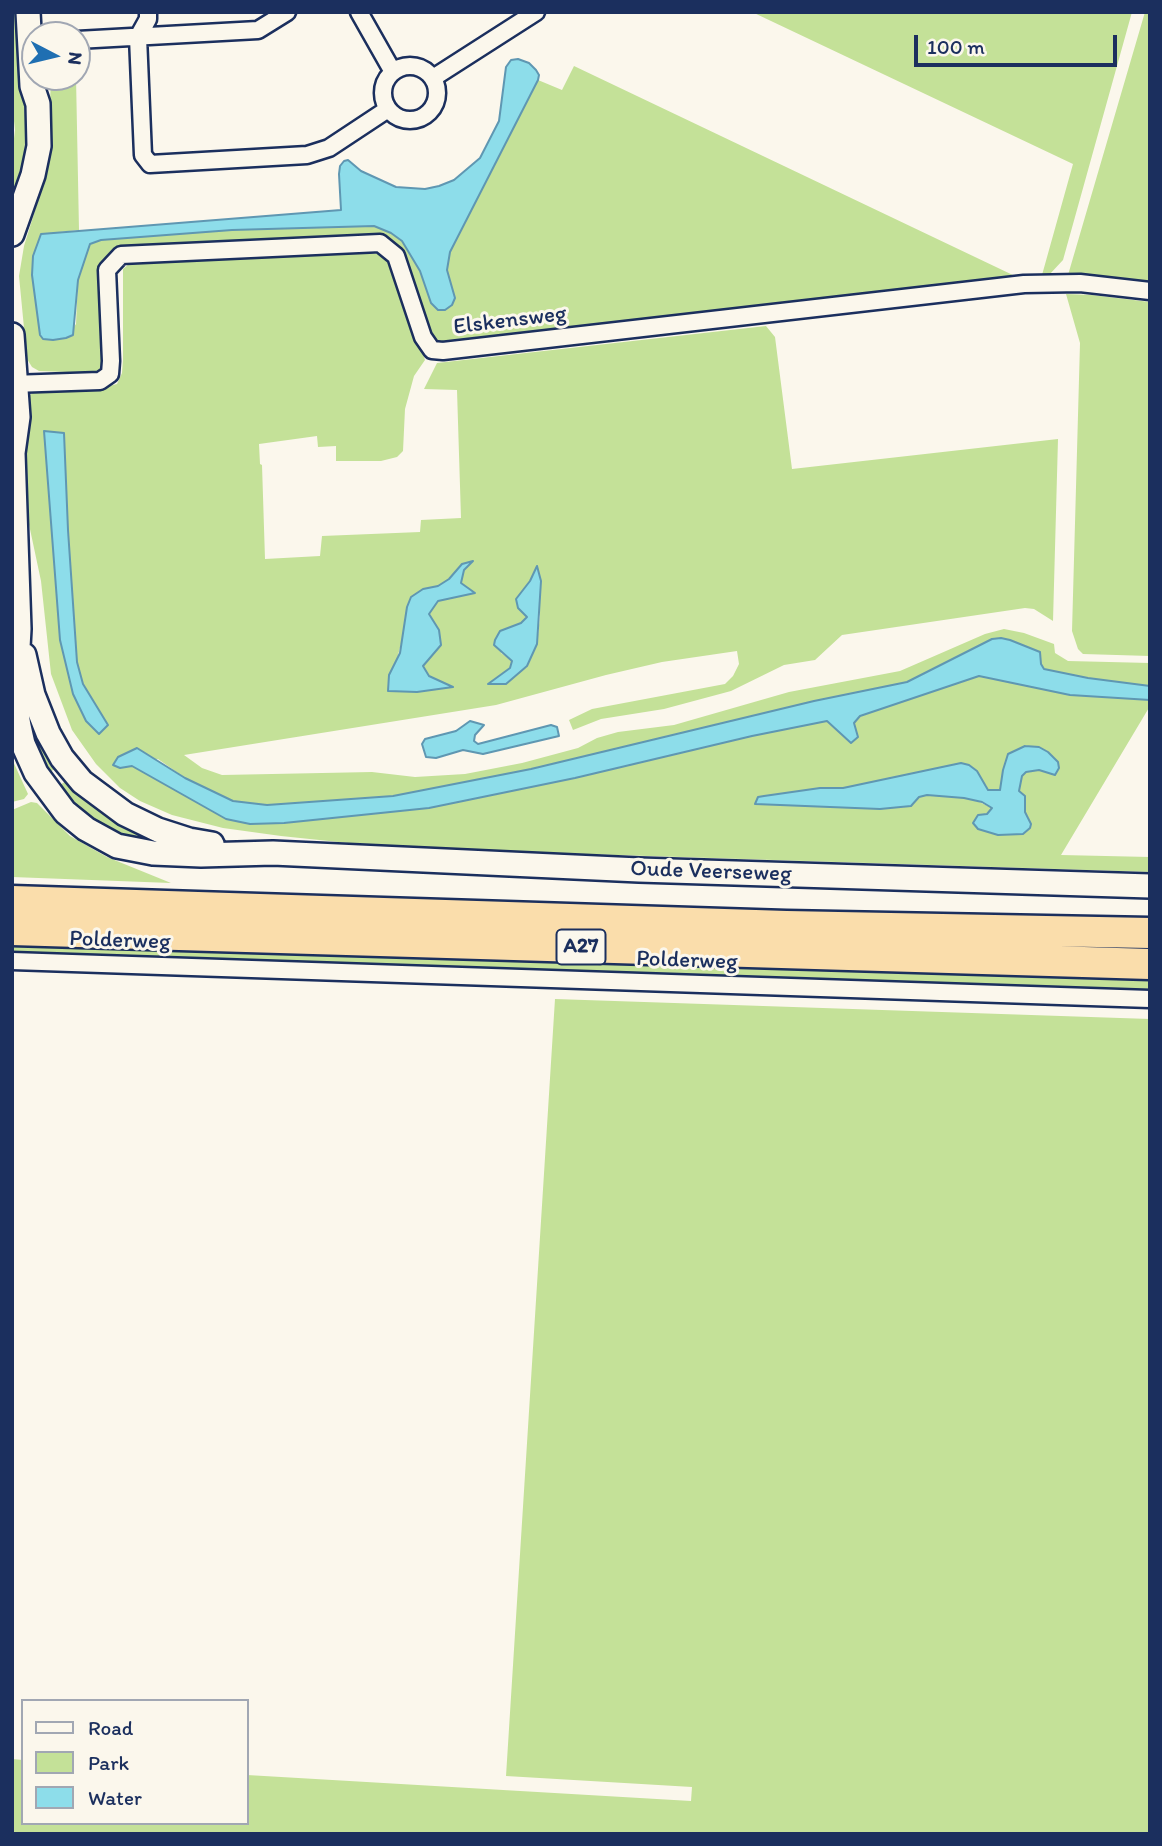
<!DOCTYPE html>
<style>
body{margin:0}
#map{position:relative;width:1162px;height:1846px;overflow:hidden;background:#fbf7ec;font-family:Itim,sans-serif}
canvas{display:block}
.frame{position:absolute;inset:0;border:14px solid #1b2f5e;pointer-events:none}
.legend{position:absolute;left:21px;top:1699px;width:228px;height:126px;box-sizing:border-box;background:#fbf7ec;border:2px solid #a1a7b3;margin:0;padding:9px 12px;list-style:none;font-size:21px;color:#1b2f5e}
.legend li{display:flex;align-items:center;gap:14px;height:35px}
.legend b{width:35px;border:2px solid #a1a7b3}
.north{position:absolute;left:21px;top:21px;width:70px;height:70px;box-sizing:border-box;background:#fbf7ec;border:2px solid #a1a7b3;border-radius:50%;rotate:97deg;font-size:19px;font-weight:700;line-height:28px;text-align:center;color:#1b2f5e}
.north::after{content:'';display:block;margin:auto;width:24px;height:32px;background:#1f6fb2;clip-path:polygon(50% 0,100% 100%,50% 72%,0 100%)}
.scale{position:absolute;left:914px;top:35px;width:203px;height:32px;box-sizing:border-box;border:4px solid #1b2f5e;border-top:0;padding-left:9px;font-size:21px;line-height:24px;white-space:nowrap;color:#1b2f5e;-webkit-text-stroke:5px #fbf7ec;paint-order:stroke}
</style>
<div id="map">
<canvas width="1162" height="1846"></canvas>
<div class="frame"></div>
<ul class="legend">
<li><b style="height:9px;background:#fbf7ec"></b>Road</li>
<li><b style="height:19px;background:#c4e198"></b>Park</li>
<li><b style="height:19px;background:#8dddea"></b>Water</li>
</ul>
<div class="north">N</div>
<div class="scale">100 m</div>
</div>
<script>
const context = document.querySelector('canvas').getContext('2d');
context.lineJoin = 'round';
function fillPath(path, color) {
  context.fillStyle = color;
  context.fill(path, 'evenodd');
}
function shape(rows) {
  const path = new Path2D();
  for (const r of rows) {
    if (r.length === 3) {
      path.moveTo(r[0] + r[2], r[1]);
      path.arc(r[0], r[1], r[2], 0, 2 * Math.PI);
      continue;
    }
    path.moveTo(r[0], r[1]);
    for (let i = 2; i < r.length; i += 2) path.lineTo(r[i], r[i + 1]);
  }
  return path;
}
function trace(path, color, width, dash) {
  context.strokeStyle = color;
  context.lineWidth = width;
  context.lineCap = dash ? 'butt' : 'round';
  context.setLineDash(dash || []);
  context.stroke(path);
}
function write(font, color, halo, rows, align = 'center') {
  context.font = font + ' Itim,sans-serif';
  context.lineWidth = 6;
  context.setLineDash([]);
  context.textBaseline = 'middle';
  context.strokeStyle = halo;
  context.fillStyle = color;
  for (const [text, x, y, turn = 0] of rows) {
    context.save();
    context.translate(x, y);
    context.rotate((+turn || 0) * Math.PI / 180);
    context.textAlign = isNaN(turn) ? turn : align;
    if (halo) context.strokeText(text, 0, 0);
    context.fillText(text, 0, 0);
    context.restore();
  }
}
const green = shape([
 [12,12,18,12,19,49,26,127,24,158,12,196,12,155,15,130,12,103],
 [752,12,1132,12,1063,260,1049,275,1042,275,1073,164],
 [1145,12,1150,12,1150,284,1068,275],
 [574,66,1017,277,515,334,439,349,388,241,114,253,106,364,101,370,95,373,39,371,32,367,27,359,19,276,24,246,43,185,48,156,51,77,76,77,79,230,41,234,53,340,66,338,76,324,78,280,89,244,101,240,144,236,232,230,374,226,391,233,402,241,420,271,431,303,438,310,455,298,447,270,450,252,538,80,562,90],
 [364,253,380,254,389,261,394,269,425,360,414,376,405,409,403,451,397,457,381,461,336,461,336,446,318,447,317,436,259,444,260,464,262,465,265,559,320,556,322,536,420,532,421,520,461,518,457,390,424,389,437,363,766,326,775,337,792,469,1058,439,1053,621,1034,609,1025,608,842,635,815,660,784,665,731,691,664,709,601,719,573,730,569,720,592,709,725,684,733,676,739,664,737,651,662,662,606,675,496,705,184,755,202,768,222,775,372,772,415,777,465,774,522,763,578,748,597,738,618,732,674,725,789,692,900,671,985,634,1004,629,1024,633,1054,644,1055,653,1068,661,1150,663,1150,686,1088,678,1044,669,1041,664,992,639,907,682,814,701,531,769,393,796,267,805,233,801,185,778,158,759,115,768,132,766,226,819,504,793,752,736,827,721,843,736,858,737,854,723,860,716,979,676,1070,695,1150,700,1150,706,1061,855,1150,857,1150,872,396,848,281,836,223,828,172,815,140,801,120,788,96,764,72,730,51,674,41,581,27,515,24,461,26,401,30,395,37,390,105,387,117,384,122,373,123,360,123,269,129,264],
 [44,431,64,433,68,530,77,662,83,684,107,725,99,734,86,721,73,694,60,640],
 [471,562,464,570,461,583,474,593,438,601,429,614,439,630,441,645,423,666,429,676,451,686,417,692,388,691,389,675,396,663,403,636,423,589,438,586,449,579,462,564],
 [537,567,540,616,537,644,527,667,489,683,510,668,512,661,501,653,500,631,521,623,527,617,518,608,516,599,530,581],
 [1025,746,1039,747,1049,752,1055,775,1039,770,1026,772,1022,776,1019,791,1026,803,1025,812,1029,818,981,814,987,814,992,808,973,799,927,795,919,797,905,807,880,809,755,804,764,796,820,788,843,788,961,763,986,785,988,791,1000,790,1003,770],
 [1066,294,1092,295,1150,302,1150,656,1083,654,1078,649,1072,631,1080,343],
 [24,673,62,764,44,776,33,756],
 [12,759,28,794,24,799,12,802],
 [72,777,201,850,107,834,54,789],
 [31,802,37,803,70,836,107,857,171,883,12,877,12,810],
 [12,941,1150,975,1150,1000,12,963],
 [555,999,1150,1019,1150,1834,12,1834,12,1759,23,1760,23,1823,247,1823,247,1775,691,1801,692,1787,506,1776]
]);
const water = shape([
 [518,59,529,63,536,70,539,75,538,80,450,252,447,270,455,298,452,305,445,310,438,310,431,303,420,271,402,241,391,233,374,226,232,230,101,240,90,244,78,280,73,335,66,338,53,340,43,339,40,335,32,275,33,256,41,234,341,210,339,174,340,166,344,161,348,160,361,171,396,187,425,189,439,186,454,180,480,158,499,121,506,67,511,60,518,59],
 [44,431,64,433,68,530,77,662,83,684,108,725,99,734,86,721,73,694,60,640,44,431],
 [473,561,464,570,461,583,475,593,438,601,429,614,439,630,441,645,423,666,429,676,453,687,417,692,388,691,389,675,400,653,407,607,411,597,423,589,438,586,449,579,462,564,473,561],
 [537,566,541,581,537,644,527,666,506,684,488,684,510,668,512,661,494,645,495,640,500,631,521,623,527,617,518,608,516,599,530,581,537,566],
 [1001,638,1010,640,1040,652,1041,664,1044,669,1088,678,1150,686,1150,700,1070,695,979,676,860,716,854,723,858,737,851,743,827,721,752,736,575,778,429,808,284,823,250,824,226,819,132,766,120,768,113,765,118,757,137,748,185,778,233,801,267,805,393,796,531,769,814,701,907,682,992,639,1001,638],
 [470,721,484,725,475,735,474,741,478,744,551,725,557,727,559,736,483,754,463,750,436,758,426,757,422,744,425,739,456,731,470,721],
 [1025,746,1039,747,1048,752,1058,762,1059,768,1055,775,1039,770,1026,772,1022,776,1019,791,1025,796,1025,812,1031,824,1030,828,1023,834,998,835,978,829,973,823,978,815,987,814,992,808,982,802,964,798,927,795,919,797,911,806,880,809,755,804,758,797,764,796,820,788,843,788,961,763,969,765,977,771,988,790,1000,790,1003,770,1008,754,1025,746]
]);
const street = shape([
 [148,12,148,19,138,37,143,155,150,164,307,155,329,148,388,109],
 [359,12,393,72],
 [77,40,258,30,287,12],
 [410,93,27],
 [433,78,536,12],
 [12,384,100,381,110,374,111,361,107,270,121,255,380,243,396,256,423,337,432,350,443,351,1024,284,1080,283,1150,291],
 [12,961,1150,999]
]);
const secondary = shape([
 [12,234,33,175,39,146,38,104,32,86,28,12],
 [12,335,18,417,13,453,19,629,15,703,19,726,23,744,36,773,65,812,86,829,117,846,153,853,201,855,273,853,639,870,1150,886],
 [24,655,33,695,48,733,62,758,82,782,125,814,158,830,189,840,212,844]
]);
const highway = shape([
 [12,901,786,926,1150,933],
 [12,930,1150,964]
]);
const shields = [
 [581,947,49]
];
const shieldNames = [
 ["A27",581,947]
];
const streetNames = [
 ["Elskensweg",510,321,-7],
 ["Oude Veerseweg",711,872,2],
 ["Polderweg",120,941,2],
 ["Polderweg",687,961,2]
];
fillPath(green, '#c4e198');
fillPath(water, '#8dddea');
trace(water, '#5f97b2', 2);
trace(street, '#1b2f5e', 21);
trace(secondary, '#1b2f5e', 28);
trace(highway, '#1b2f5e', 35);
trace(street, '#fbf7ec', 16);
trace(secondary, '#fbf7ec', 23);
trace(highway, '#faddab', 30);
for (const [x, y, w] of shields) {
  const box = new Path2D();
  box.roundRect(x - w / 2, y - 17.5, w, 35, 5);
  context.fillStyle = '#fbf7ec';
  context.fill(box);
  trace(box, '#1b2f5e', 2);
}
write('bold 21px', '#1b2f5e', null, shieldNames);
write('23px', '#1b2f5e', '#fbf7ec', streetNames);
</script>
